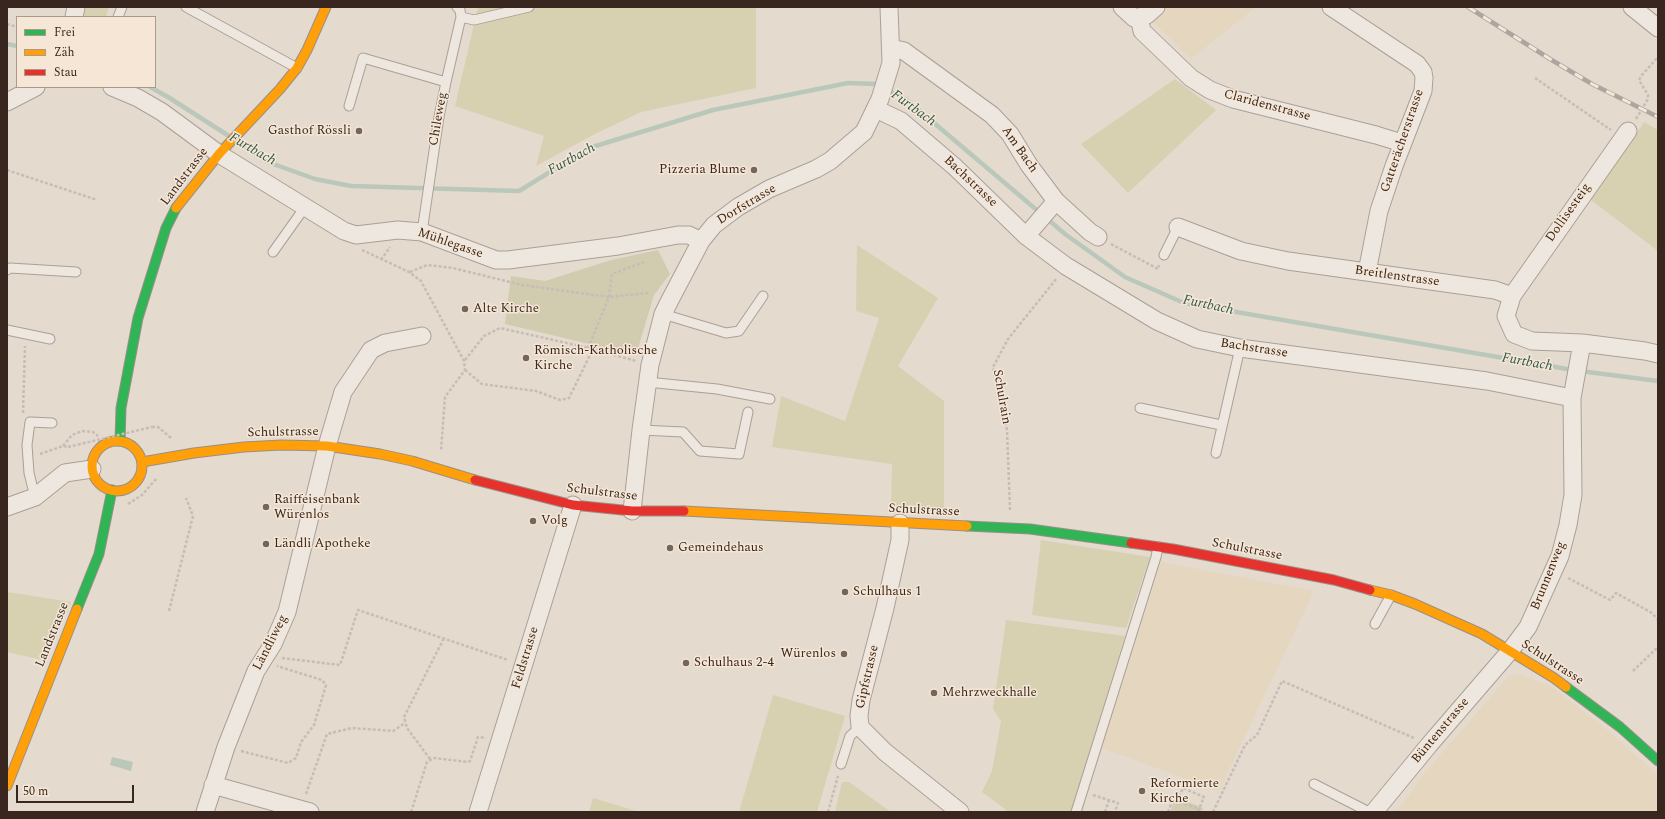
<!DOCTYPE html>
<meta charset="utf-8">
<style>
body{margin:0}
#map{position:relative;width:1665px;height:819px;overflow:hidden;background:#e5dace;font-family:Spectral,serif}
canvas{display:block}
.frame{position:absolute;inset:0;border:8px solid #39271f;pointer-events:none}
.legend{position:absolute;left:16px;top:16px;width:140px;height:72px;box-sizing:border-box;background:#f5e6d5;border:1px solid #aa9a8c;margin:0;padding:5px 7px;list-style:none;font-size:12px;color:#39271f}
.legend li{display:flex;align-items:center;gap:8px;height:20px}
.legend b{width:20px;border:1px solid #aa9a8c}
.scale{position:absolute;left:16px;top:785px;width:118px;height:18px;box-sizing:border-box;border:2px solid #39271f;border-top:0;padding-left:5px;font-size:12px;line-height:14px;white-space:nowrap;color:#39271f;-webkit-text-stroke:3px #f5e6d5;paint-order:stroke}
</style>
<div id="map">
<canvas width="1665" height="819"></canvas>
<div class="frame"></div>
<ul class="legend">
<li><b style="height:5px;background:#30b455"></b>Frei</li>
<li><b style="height:5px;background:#ff9f0a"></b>Zäh</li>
<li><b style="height:5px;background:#e5322d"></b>Stau</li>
</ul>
<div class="scale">50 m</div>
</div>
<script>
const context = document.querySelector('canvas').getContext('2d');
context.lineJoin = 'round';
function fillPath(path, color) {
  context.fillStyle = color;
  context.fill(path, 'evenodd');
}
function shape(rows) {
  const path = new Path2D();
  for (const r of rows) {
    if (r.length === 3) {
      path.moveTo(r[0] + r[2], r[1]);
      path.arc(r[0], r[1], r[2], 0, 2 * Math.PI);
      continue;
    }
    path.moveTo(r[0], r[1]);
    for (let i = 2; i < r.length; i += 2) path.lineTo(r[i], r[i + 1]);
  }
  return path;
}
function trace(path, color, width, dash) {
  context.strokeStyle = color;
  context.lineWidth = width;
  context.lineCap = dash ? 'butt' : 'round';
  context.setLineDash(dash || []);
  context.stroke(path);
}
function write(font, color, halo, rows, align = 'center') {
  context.font = font + ' Spectral,serif';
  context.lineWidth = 3;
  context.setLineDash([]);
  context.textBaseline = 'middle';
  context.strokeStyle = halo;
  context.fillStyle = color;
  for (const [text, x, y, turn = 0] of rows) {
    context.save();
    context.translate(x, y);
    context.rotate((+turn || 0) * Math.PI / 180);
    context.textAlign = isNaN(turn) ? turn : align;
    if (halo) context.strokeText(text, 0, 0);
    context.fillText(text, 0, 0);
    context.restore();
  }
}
const farmland = shape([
 [1166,7,1256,7,1191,59,1151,20],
 [1161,562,1314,591,1219,791,1102,748],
 [1520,674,1552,687,1610,732,1658,775,1658,812,1397,812,1423,775,1509,676]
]);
const green = shape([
 [81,7,109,7,106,17,78,17],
 [478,7,756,7,756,88,641,112,593,135,536,166,544,136,455,106],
 [1175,79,1216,110,1128,193,1081,144],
 [1644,122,1658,130,1658,251,1591,200],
 [857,245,938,298,898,366,944,401,944,511,891,511,892,464,772,447,781,396,845,421,879,318,856,311],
 [1041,540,1150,557,1126,628,1032,615],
 [7,592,71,602,46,661,7,652],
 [1006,620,1125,636,1071,812,1009,812,982,792,992,771,1001,721,993,709],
 [773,695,845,716,817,812,739,812],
 [842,782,849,782,891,812,835,812],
 [593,798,639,812,589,812]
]);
const cemetery = shape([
 [658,250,670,274,654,295,636,355,505,324,511,276,545,281,611,260],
 [1176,797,1203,808,1201,812,1170,812]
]);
const water = shape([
 [112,757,133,762,131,771,110,765]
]);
const stream = shape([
 [7,44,17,46],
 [150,87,168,97,229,136],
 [887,90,907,100,1065,234,1125,277,1184,303,1573,370],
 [238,142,268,162,315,179,351,186,519,191,589,148,713,110,848,83,876,84,880,86],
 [1580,371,1658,381]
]);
const path = shape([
 [7,24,17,27],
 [1535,78,1611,130],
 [1636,119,1648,99,1648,95,1639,80,1642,75,1658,57],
 [7,170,97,200],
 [1111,244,1158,269,1159,265],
 [362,250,409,272,421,281,464,361,465,370,445,397,441,451],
 [381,260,390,247],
 [410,272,427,265,453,268,522,285,609,297,648,293],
 [588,348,609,297,612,274,644,262],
 [465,360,484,336,500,328,593,349,636,361],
 [465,370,482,384,536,391,560,400,569,398,593,349],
 [23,413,25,346],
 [152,427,158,427,171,438],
 [63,446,72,435,82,431,93,432,98,436],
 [40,454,63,446,68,447],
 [128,504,142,495,157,478],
 [1010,510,1007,430,993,367,1008,339,1057,278],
 [1568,578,1610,600,1616,593,1652,613,1658,620],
 [169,611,193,516,186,498],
 [282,658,340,665,358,610,508,660],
 [1633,671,1658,647],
 [241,751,288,763,296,758,301,742,314,725,326,685,322,680,277,666],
 [430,759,407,728,404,717,444,638],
 [306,794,327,734,352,728,393,731,405,723],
 [1093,795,1118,803,1115,812],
 [1177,801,1183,788,1204,797,1199,809],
 [411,812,427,762,434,758,468,762,470,761,478,737,486,738],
 [828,812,838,776],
 [1105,812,1109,800],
 [1161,812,1163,812],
 [1168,812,1172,802,1176,803,1177,801,1199,809,1198,812],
 [1213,812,1245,745,1257,735,1282,681,1414,738]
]);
const lane = shape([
 [186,7,297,68],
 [118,17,122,7],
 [461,17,474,20,529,7],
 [349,106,363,58,446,82],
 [422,232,439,117,446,82,461,17,460,10,457,7],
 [273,252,305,207],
 [1164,255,1178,227],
 [7,270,10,268,76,272],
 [663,314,726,333,739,331,763,296],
 [7,330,50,339],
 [647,382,717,389,770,399],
 [1140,408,1221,425],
 [641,430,683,432,700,451,739,454,748,412],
 [1216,453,1240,348],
 [35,497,29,473,27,445,30,422,52,423],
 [1375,624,1391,595],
 [841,764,850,736,860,727],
 [1314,784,1369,812],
 [1076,812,1156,557,1158,547]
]);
const street = shape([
 [1122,7,1134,18,1147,15,1156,7],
 [1331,7,1417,64,1423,72,1424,78,1423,91,1394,166,1379,211,1367,272],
 [1632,7,1658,28],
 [74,17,76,7],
 [1139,17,1142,31,1191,78,1210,90,1233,99,1376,135,1402,143],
 [891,48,904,51,992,115,1010,134,1029,165,1056,201,1090,232,1098,237],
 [112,87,138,98,162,112,219,154,344,231,356,235,398,230,422,232,496,260,508,260,618,246,678,235,689,235,701,241],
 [7,102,36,87],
 [876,109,901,121,955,167,1026,236,1066,266,1157,321,1197,339,1240,348,1487,381,1572,398],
 [1178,227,1241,251,1288,261,1495,290,1512,296,1506,316,1514,334,1532,341,1582,343,1645,351,1658,354],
 [1026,236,1056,201],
 [1512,296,1628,131],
 [7,507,35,497,65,473,92,469],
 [632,511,641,430,650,365,663,314,670,300,701,241,714,225,738,207,769,189,816,169,830,161,864,132,880,99,891,63,889,7],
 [900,523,900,540,885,608,861,700,859,716,860,727,885,752,960,812],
 [213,785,310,812],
 [205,812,226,747,256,671,273,644,287,612,327,446,343,392,371,350,385,343,422,336],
 [478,812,573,505],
 [1374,812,1429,745,1510,651,1528,627,1560,556,1568,525,1573,495,1572,398,1582,343]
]);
const fast = shape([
 [120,441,121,408,138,318,166,228,176,208],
 [967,526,1030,529,1131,543],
 [77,609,99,554,112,490],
 [1566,687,1620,727,1658,761]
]);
const slow = shape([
 [176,208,219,154,280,89,297,68,307,50,326,7],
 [117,466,25],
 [142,462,194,453,244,447,281,445,327,446,380,454,412,461,475,480],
 [684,511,967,526],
 [1370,590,1391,595,1415,604,1482,634,1554,678,1566,687],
 [7,786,77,609]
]);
const jam = shape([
 [475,480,573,505,632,511,684,511],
 [1131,543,1173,549,1334,580,1370,590]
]);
const rail = shape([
 [1468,7,1550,59,1592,84,1658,117]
]);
const pathBridge = shape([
 [68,447,152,427]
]);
const markers = [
 [359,131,4,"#75665c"],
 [754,170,4,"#75665c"],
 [465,309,4,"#75665c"],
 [526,358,4,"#75665c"],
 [266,507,4,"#75665c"],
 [533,521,4,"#75665c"],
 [266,544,4,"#75665c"],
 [670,548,4,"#75665c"],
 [845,592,4,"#75665c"],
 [844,654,4,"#75665c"],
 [686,663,4,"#75665c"],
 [934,693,4,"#75665c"],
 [1142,791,4,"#75665c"]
];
const streetNames = [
 ["Claridenstrasse",1267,106,15],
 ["Chileweg",439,119,-80],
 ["Gatterächerstrasse",1403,141,-71],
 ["Am Bach",1019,150,55],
 ["Landstrasse",185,177,-53],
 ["Bachstrasse",970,182,43],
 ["Dorfstrasse",747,205,-31],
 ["Dollisesteig",1569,213,-55],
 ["Mühlegasse",450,244,19],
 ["Breitlenstrasse",1397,277,8],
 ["Bachstrasse",1254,349,9],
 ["Schulrain",1001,397,80],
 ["Schulstrasse",283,433,-1],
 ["Schulstrasse",602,493,7],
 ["Schulstrasse",924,511,3],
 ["Schulstrasse",1247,550,11],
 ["Brunnenweg",1549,576,-68],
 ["Landstrasse",53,635,-68],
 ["Ländliweg",271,643,-63],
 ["Feldstrasse",526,658,-73],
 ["Schulstrasse",1552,663,33],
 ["Gipfstrasse",868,677,-77],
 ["Büntenstrasse",1441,731,-50]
];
const poiNames = [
 ["Gasthof Rössli",351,131,"right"],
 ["Pizzeria Blume",746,170,"right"],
 ["Alte Kirche",473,309],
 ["Römisch-Katholische",534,351],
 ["Kirche",534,366],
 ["Raiffeisenbank",274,500],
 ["Würenlos",274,515],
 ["Volg",541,521],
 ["Ländli Apotheke",274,544],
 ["Gemeindehaus",678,548],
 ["Schulhaus 1",853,592],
 ["Würenlos",836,654,"right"],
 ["Schulhaus 2-4",694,663],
 ["Mehrzweckhalle",942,693],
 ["Reformierte",1150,784],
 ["Kirche",1150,799]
];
const waterNames = [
 ["Furtbach",913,109,36],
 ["Furtbach",252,150,30],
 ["Furtbach",572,160,-29],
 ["Furtbach",1208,306,12],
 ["Furtbach",1527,363,10]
];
fillPath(farmland, '#e4d6bf');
fillPath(green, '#d7d1b1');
fillPath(cemetery, '#d1cbb0');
fillPath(water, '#bac8bc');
trace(stream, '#bac8bc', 4.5);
trace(lane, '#aaa097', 11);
trace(street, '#aaa097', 19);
trace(fast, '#9a8f87', 11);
trace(slow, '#9a8f87', 11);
trace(jam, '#9a8f87', 11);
trace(path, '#c6bdb6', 2.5, [3, 2]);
trace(lane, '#ede7e0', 9);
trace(street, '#ede7e0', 17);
trace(fast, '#30b455', 9);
trace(slow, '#ff9f0a', 9);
trace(jam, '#e5322d', 9);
trace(rail, '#aca5a0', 4.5);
trace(rail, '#f5e6d5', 3, [9]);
trace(pathBridge, '#c6bdb6', 2.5, [3, 2]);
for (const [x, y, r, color] of markers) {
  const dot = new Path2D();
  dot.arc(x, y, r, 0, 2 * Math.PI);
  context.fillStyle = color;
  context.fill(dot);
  trace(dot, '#f5e6d5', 1.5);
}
write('13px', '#39271f', '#f5e6d5', streetNames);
write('13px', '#39271f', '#f5e6d5', poiNames, 'left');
write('italic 14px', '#2e594e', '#f5e6d5', waterNames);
</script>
